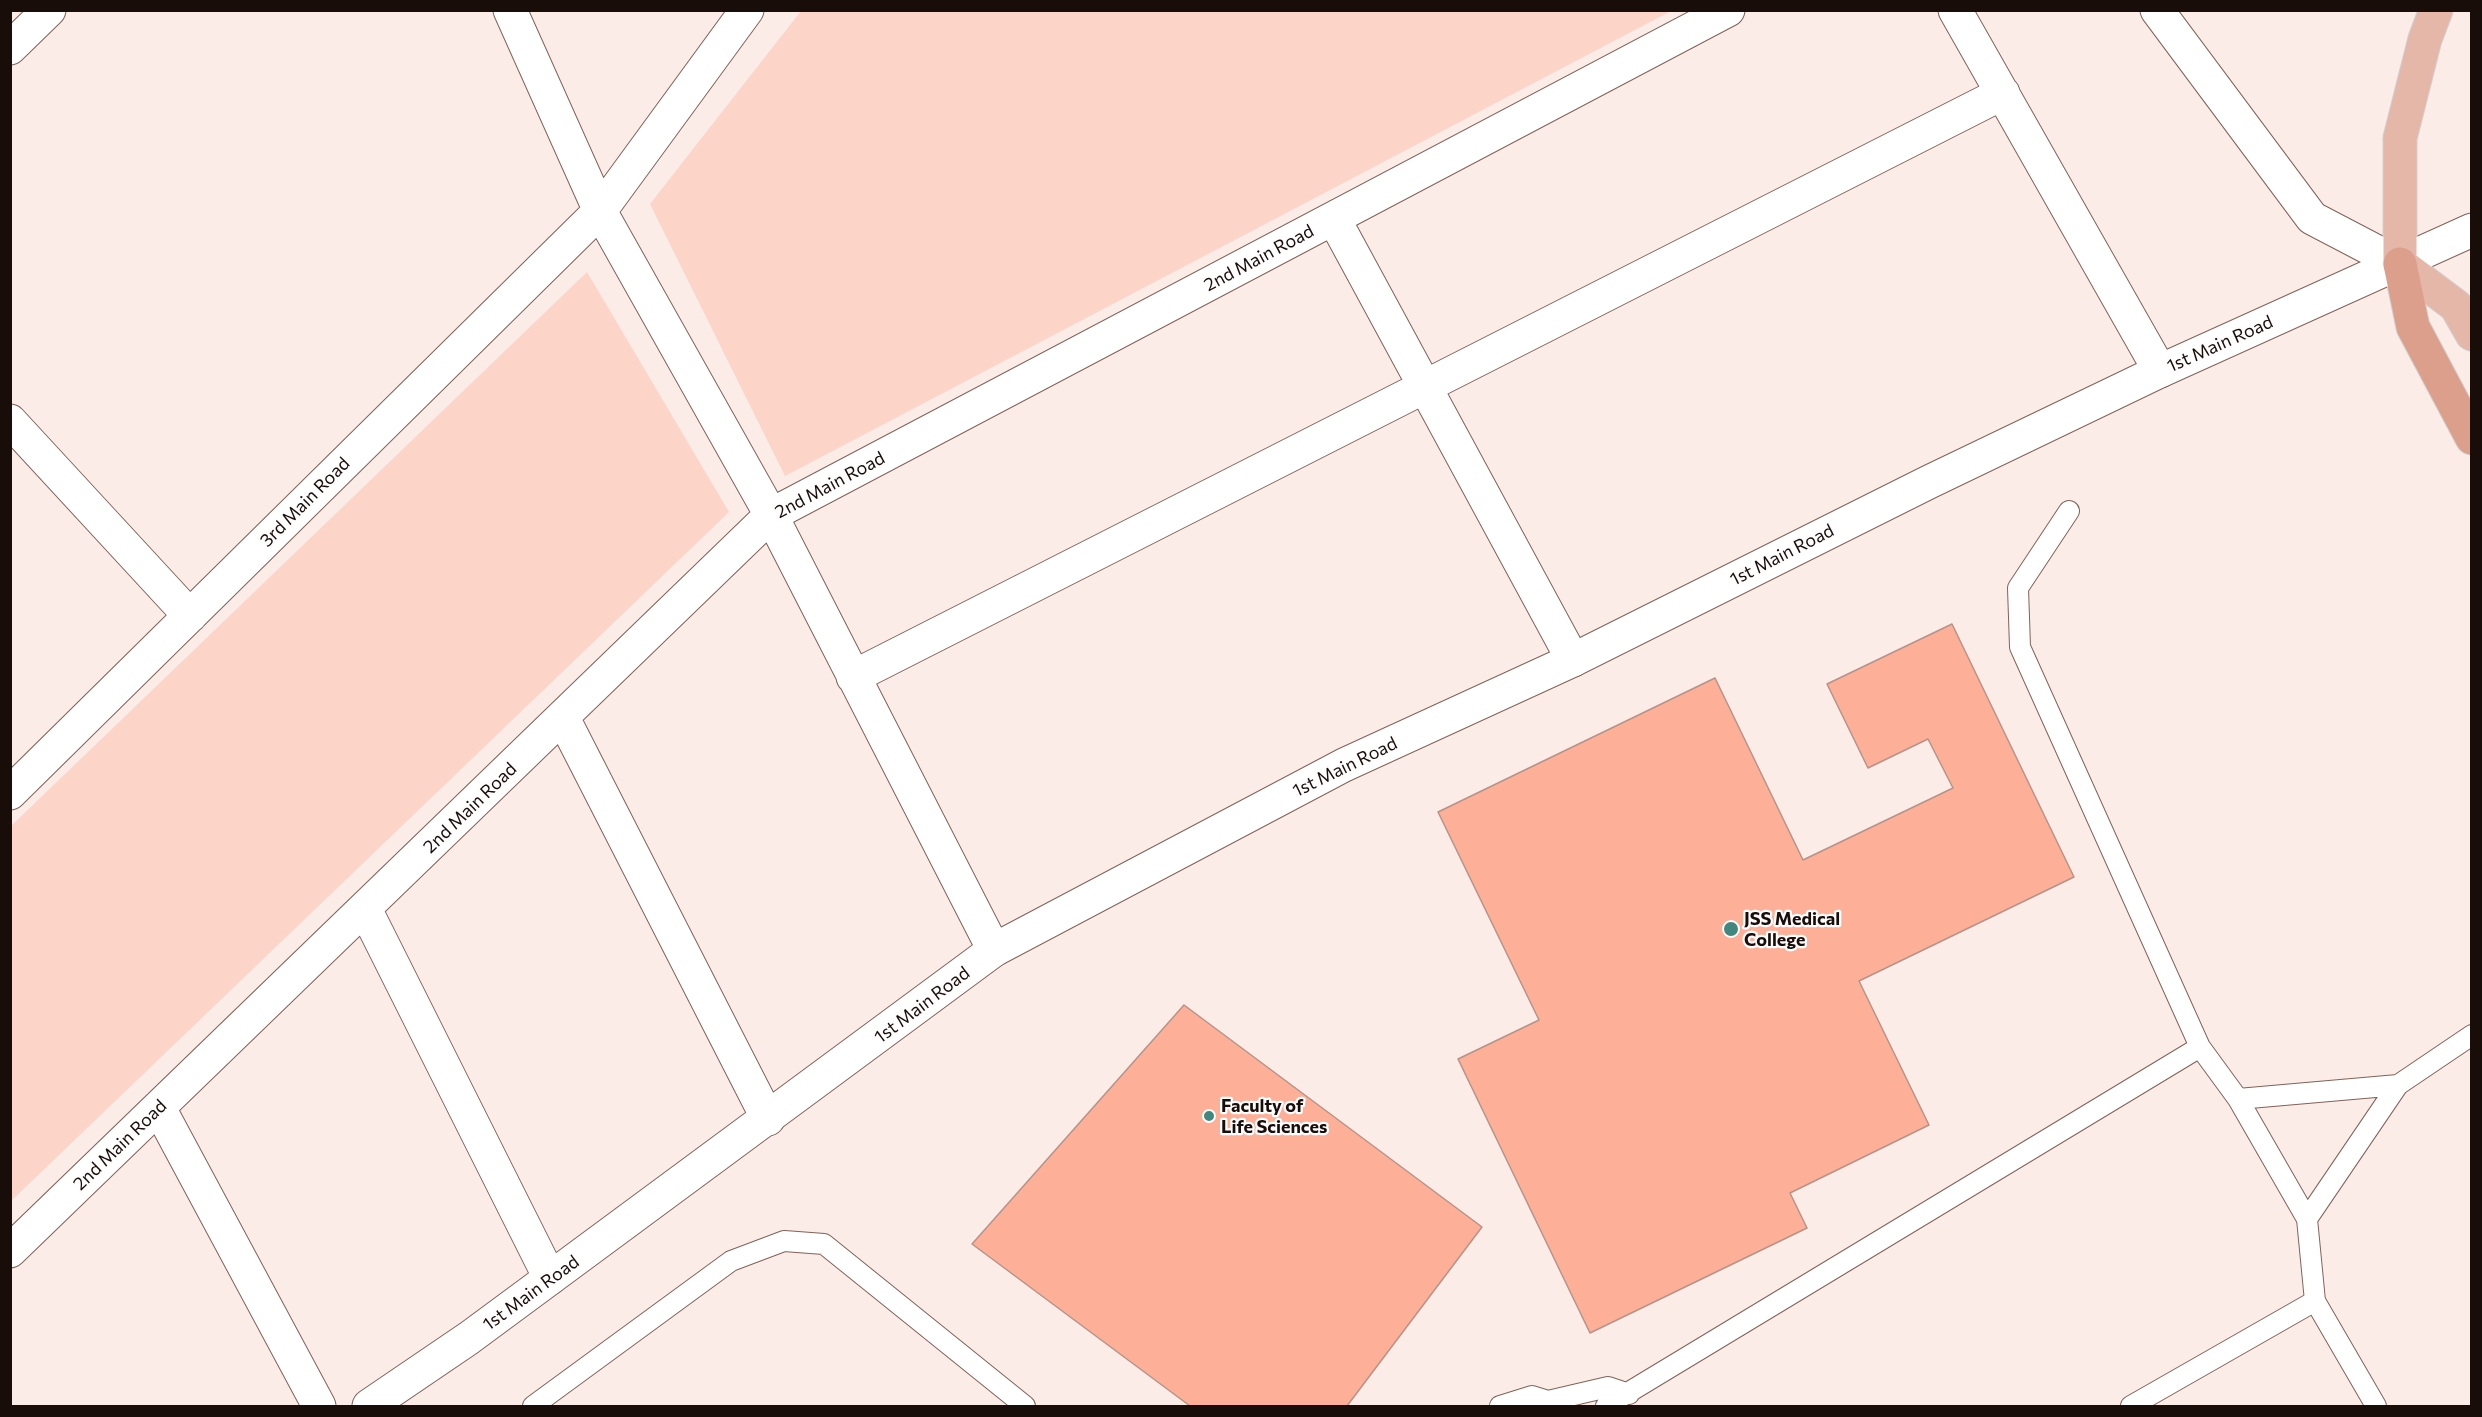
<!DOCTYPE html>
<style>
body{margin:0}
#map{position:relative;width:2482px;height:1417px;overflow:hidden;background:#fbece8;font-family:Commissioner,sans-serif}
canvas{display:block}
.frame{position:absolute;inset:0;border:12px solid #190d0a;pointer-events:none}
</style>
<div id="map">
<canvas width="2482" height="1417"></canvas>
<div class="frame"></div>
</div>
<script>
const context = document.querySelector('canvas').getContext('2d');
context.lineJoin = 'round';
function fillPath(path, color) {
  context.fillStyle = color;
  context.fill(path, 'evenodd');
}
function shape(rows) {
  const path = new Path2D();
  for (const r of rows) {
    path.moveTo(r[0], r[1]);
    for (let i = 2; i < r.length; i += 2) path.lineTo(r[i], r[i + 1]);
  }
  return path;
}
function trace(path, color, width, dash) {
  context.strokeStyle = color;
  context.lineWidth = width;
  context.lineCap = dash ? 'butt' : 'round';
  context.setLineDash(dash || []);
  context.stroke(path);
}
function write(font, color, halo, rows, align = 'center') {
  context.font = font + ' Commissioner,sans-serif';
  context.lineWidth = 4.5;
  context.setLineDash([]);
  context.textBaseline = 'middle';
  context.strokeStyle = halo;
  context.fillStyle = color;
  for (const [text, x, y, turn = 0] of rows) {
    context.save();
    context.translate(x, y);
    context.rotate((+turn || 0) * Math.PI / 180);
    context.textAlign = isNaN(turn) ? turn : align;
    if (halo) context.strokeText(text, 0, 0);
    context.fillText(text, 0, 0);
    context.restore();
  }
}
const green = shape([
 [801,11,801,10,1671,11,785,476,650,204],
 [587,272,729,512,11,1201,11,826]
]);
const building = shape([
 [1952,624,2074,877,1859,981,1929,1125,1790,1193,1807,1228,1590,1333,1458,1059,1539,1020,1438,812,1715,678,1803,860,1953,788,1928,739,1868,768,1827,684,1952,624],
 [1184,1005,1482,1227,1347,1406,1190,1406,972,1244,1184,1005]
]);
const service = shape([
 [2069,511,2018,588,2020,647,2200,1047],
 [2307,1219,2398,1085,2472,1035],
 [2315,1301,2376,1406],
 [533,1406,731,1261,784,1241,824,1244,1025,1406],
 [1500,1406,1532,1396,1548,1401,1608,1387,1629,1394],
 [1606,1406,2200,1047,2238,1099],
 [2131,1406,2315,1301,2307,1219,2238,1099,2398,1085]
]);
const minor = shape([
 [510,10,600,211,771,515,994,950],
 [1955,10,2160,371],
 [2157,10,2312,218,2400,264],
 [10,48,49,10],
 [1334,219,1573,660],
 [10,421,190,616],
 [853,677,2003,93],
 [563,718,768,1119],
 [10,793,600,211,747,10],
 [365,909,550,1278],
 [159,1108,319,1406],
 [10,1251,771,515,1728,10]
]);
const tertiary = shape([
 [369,1406,469,1338,994,950,1344,765,1573,660,1929,482,2160,371,2472,230]
]);
const primary = shape([
 [2436,10,2425,39,2400,138,2400,264,2456,306,2472,334]
]);
const trunk = shape([
 [2400,264,2413,327,2472,438]
]);
const markers = [
 [1731,929,8,"#418780"],
 [1209,1116,6,"#418780"]
];
const streetNames = [
 ["2nd Main Road",1259,258,-28],
 ["1st Main Road",2220,344,-24],
 ["2nd Main Road",830,485,-28],
 ["3rd Main Road",305,502,-45],
 ["1st Main Road",1782,555,-27],
 ["1st Main Road",1345,767,-26],
 ["2nd Main Road",470,808,-44],
 ["1st Main Road",922,1005,-37],
 ["2nd Main Road",120,1145,-44],
 ["1st Main Road",531,1293,-36]
];
const poiNames = [
 ["JSS Medical",1744,919],
 ["College",1744,940],
 ["Faculty of",1221,1106],
 ["Life Sciences",1221,1127]
];
fillPath(green, '#fcd4c8');
fillPath(building, '#feaf97');
trace(building, '#b59389', 1.5);
trace(service, '#816258', 22);
trace(minor, '#816258', 35);
trace(tertiary, '#816258', 35);
trace(primary, '#d1cfce', 35);
trace(trunk, '#d1cfce', 35);
trace(service, '#fff', 20);
trace(minor, '#fff', 33);
trace(tertiary, '#fff', 33);
trace(primary, '#e5b7a9', 33);
trace(trunk, '#dc9f8c', 33);
for (const [x, y, r, color] of markers) {
  const dot = new Path2D();
  dot.arc(x, y, r, 0, 2 * Math.PI);
  context.fillStyle = color;
  context.fill(dot);
  trace(dot, '#fdfdfd', 2);
}
write('18px', '#190d0a', '#fdfdfd', streetNames);
write('bold 18px', '#190d0a', '#fdfdfd', poiNames, 'left');
</script>
